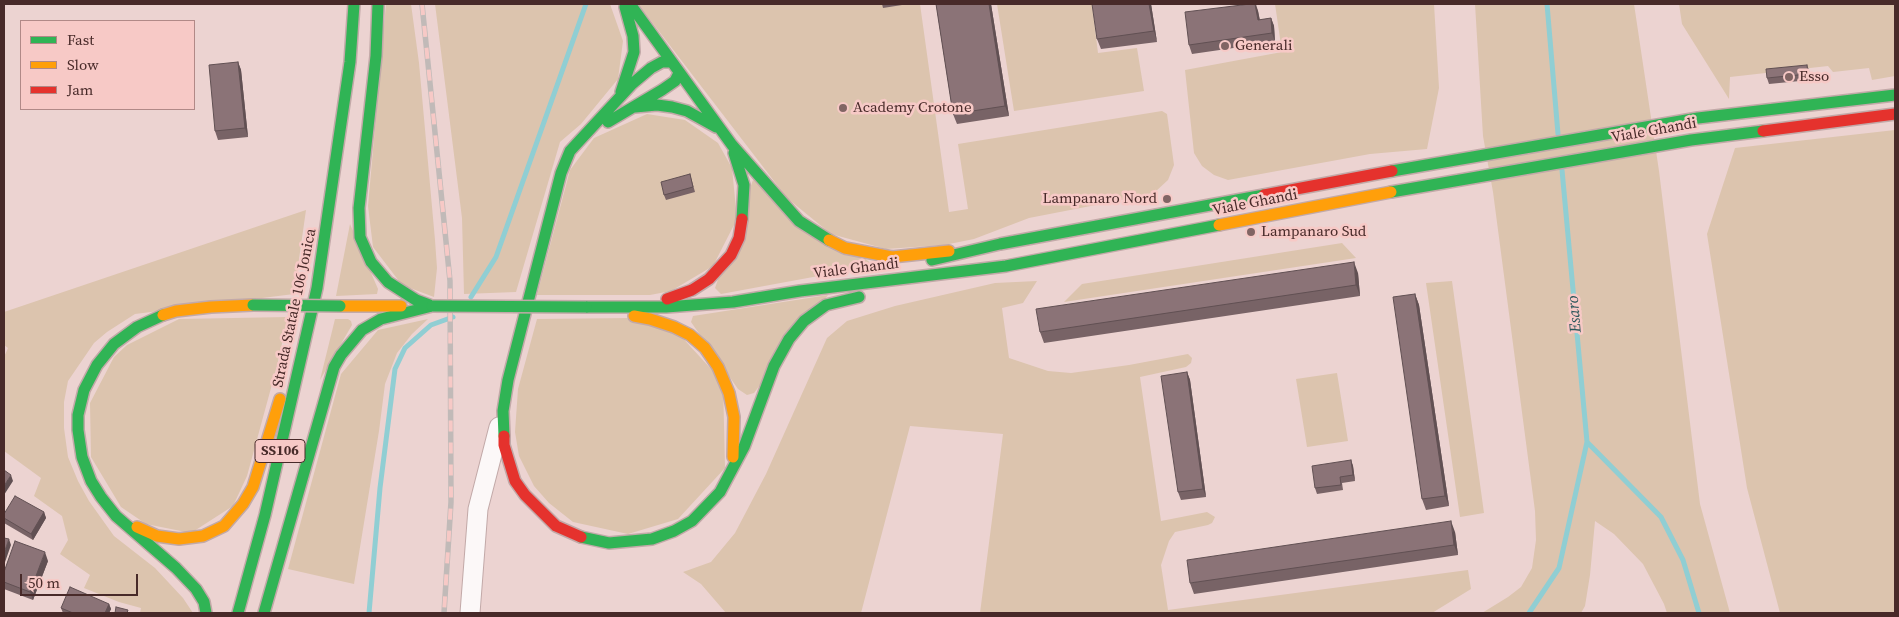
<!DOCTYPE html>
<style>
body{margin:0}
#map{position:relative;width:1899px;height:617px;overflow:hidden;background:#ecd3d1;font-family:"Source Serif 4",serif}
canvas{display:block}
.frame{position:absolute;inset:0;border:5px solid #482a29;pointer-events:none}
.legend{position:absolute;left:20px;top:20px;width:175px;height:90px;box-sizing:border-box;background:#f7c9c6;border:1px solid #b18987;margin:0;padding:6px 9px;list-style:none;font-size:15px;color:#482a29}
.legend li{display:flex;align-items:center;gap:10px;height:25px}
.legend b{width:25px;border:1px solid #b18987}
.scale{position:absolute;left:20px;top:574px;width:118px;height:22px;box-sizing:border-box;border:2px solid #482a29;border-top:0;padding-left:6px;font-size:15px;line-height:18px;white-space:nowrap;color:#482a29;-webkit-text-stroke:4px #f7c9c6;paint-order:stroke}
</style>
<div id="map">
<canvas width="1899" height="617"></canvas>
<div class="frame"></div>
<ul class="legend">
<li><b style="height:6px;background:#30b455"></b>Fast</li>
<li><b style="height:6px;background:#ff9f0a"></b>Slow</li>
<li><b style="height:6px;background:#e5322d"></b>Jam</li>
</ul>
<div class="scale">50 m</div>
</div>
<script>
const context = document.querySelector('canvas').getContext('2d');
context.lineJoin = 'round';
function fillPath(path, color) {
  context.fillStyle = color;
  context.fill(path, 'evenodd');
}
function shape(rows) {
  const path = new Path2D();
  for (const r of rows) {
    path.moveTo(r[0], r[1]);
    for (let i = 2; i < r.length; i += 2) path.lineTo(r[i], r[i + 1]);
  }
  return path;
}
function trace(path, color, width, dash) {
  context.strokeStyle = color;
  context.lineWidth = width;
  context.lineCap = dash ? 'butt' : 'round';
  context.setLineDash(dash || []);
  context.stroke(path);
}
function write(font, color, halo, rows, align = 'center') {
  context.font = font + ' "Source Serif 4",serif';
  context.lineWidth = 5;
  context.setLineDash([]);
  context.textBaseline = 'middle';
  context.strokeStyle = halo;
  context.fillStyle = color;
  for (const [text, x, y, turn = 0] of rows) {
    context.save();
    context.translate(x, y);
    context.rotate((+turn || 0) * Math.PI / 180);
    context.textAlign = isNaN(turn) ? turn : align;
    if (halo) context.strokeText(text, 0, 0);
    context.fillText(text, 0, 0);
    context.restore();
  }
}
const green = shape([
 [386,4,411,4,419,63,435,240,437,268,434,297,402,285,373,247,368,206],
 [435,4,610,4,623,41,618,79,581,124,560,142,516,292,464,294,462,218],
 [638,4,920,4,949,212,968,209,958,144,1162,111,1167,114,1174,165,1168,180,1155,192,1137,197,1029,218,974,239,944,245,886,249,831,234,787,198],
 [997,4,1092,4,1098,53,1137,48,1144,91,1014,111],
 [1275,4,1434,4,1439,88,1427,149,1370,154,1228,180,1214,175,1202,166,1194,153,1185,70,1282,52],
 [1475,4,1634,4,1659,171,1700,504,1730,613,1667,613,1664,604,1643,564,1614,534,1595,521,1590,575,1585,606,1581,613,1482,613,1508,597,1521,587,1532,568,1536,540,1535,511,1493,192,1483,136],
 [1679,4,1895,4,1895,76,1872,80,1869,68,1833,72,1828,66,1730,77,1729,99,1682,24],
 [647,114,685,120,718,143,732,168,737,219,713,266,671,291,650,295,537,295,570,170,594,138],
 [1895,130,1895,613,1780,613,1747,488,1707,234,1735,148],
 [753,180,871,263,866,267,851,270,721,294,715,288],
 [306,210,294,294,135,314,107,332,94,343,68,381,64,402,64,428,68,457,78,481,89,501,114,536,155,568,183,598,193,613,140,613,141,608,119,602,84,588,90,575,60,554,68,540,62,516,34,496,41,478,4,451,4,357,8,348,4,345,4,312],
 [350,224,378,289,377,294,336,296],
 [1342,243,1356,258,1064,302,1082,284],
 [1037,281,1023,303,1002,308,1009,358,1048,371,1071,373,1129,365,1188,354,1192,358,1191,363,1186,367,1140,377,1161,521,1207,512,1215,517,1212,523,1208,525,1175,532,1169,541,1161,565,1168,610,1468,570,1471,589,1432,613,980,613,1003,434,910,426,861,613,726,613,701,584,683,572,711,562,735,533,766,474,827,338,847,321,895,306,995,283],
 [1452,281,1484,513,1460,517,1426,283],
 [828,295,754,393,747,395,738,389,691,322,693,316],
 [288,317,277,366,247,476,233,506,191,533,146,524,121,507,91,457,90,403,114,357,127,345,179,319],
 [630,318,678,333,723,382,725,468,678,519,628,534,573,522,549,503,534,486,519,456,515,432,518,389,537,319],
 [335,319,348,319,351,321,352,325,320,380],
 [428,319,412,334,397,353,385,384,379,431,354,584,288,569,341,374,378,330],
 [1337,373,1348,441,1307,447,1296,379]
]);
const stream = shape([
 [1547,4,1558,134],
 [471,297,496,257,586,4],
 [1587,442,1661,517,1683,560,1699,613],
 [369,613,380,488,395,369,405,348,431,325,453,317],
 [1529,613,1559,568,1587,442,1562,170]
]);
const street = shape([
 [470,613,478,509,499,427]
]);
const fast = shape([
 [378,4,376,56,359,208,360,237,371,262,388,282,416,300,432,306],
 [630,4,732,145,799,221,829,240],
 [621,92,634,52,633,36,625,7],
 [635,107,657,105,672,107,687,111,716,127],
 [608,122,662,90,675,81,679,73],
 [734,153,744,185,742,219],
 [1392,171,1698,118,1895,95],
 [1391,192,1691,140,1763,131],
 [932,260,1000,244,1264,195],
 [586,307,666,307,733,302,800,291,1006,266,1219,225],
 [163,315,137,327,114,344,97,365,84,390,78,415,78,430,82,457,91,481,101,497,116,516,176,568,196,589,204,602,206,613],
 [504,436,503,411,508,380,561,173,570,151,632,84,651,68,662,62,672,62],
 [581,537,609,543,652,539,674,531,692,521,720,492,744,447,774,366,789,339,804,321,826,305,859,297],
 [238,613,265,515,317,288,350,62,354,4],
 [264,613,334,367,341,355,362,330,381,319,432,306]
]);
const slow = shape([
 [1219,225,1391,192],
 [829,240,845,248,892,257,949,251],
 [340,306,401,306],
 [163,315,176,311,211,307,253,305],
 [634,316,650,319,674,327,690,335,705,348,718,367,729,393,734,417,733,457],
 [137,527,157,536,179,539,203,536,224,526,243,504,253,487,280,399]
]);
const jam = shape([
 [1763,131,1895,114],
 [1264,195,1392,171],
 [667,299,692,290,709,279,731,255,739,238,742,219],
 [504,436,504,445,515,481,525,495,556,526,581,537]
]);
const rail = shape([
 [422,4,450,281,451,502,444,613]
]);
const fastBridge = shape([
 [253,305,340,306],
 [432,306,586,307]
]);
const wall = shape([
 [882,4,902,4,902,5,883,8],
 [936,4,991,4,1009,116,957,124,953,114],
 [1151,4,1157,42,1101,49,1097,39],
 [1256,4,1258,11,1260,20,1271,18,1274,26,1275,42,1192,54,1189,45],
 [238,62,241,70,248,137,218,140,215,131],
 [1809,70,1810,80,1769,84,1767,78],
 [690,174,695,192,666,200,664,195],
 [1358,273,1360,296,1044,343,1040,332],
 [1415,294,1419,305,1449,506,1426,510,1422,499],
 [1187,372,1190,380,1206,497,1181,500,1178,492],
 [1351,460,1353,466,1355,481,1342,483,1343,490,1317,494,1315,488],
 [44,512,46,518,33,540,4,523,4,514],
 [1455,532,1458,555,1194,594,1190,583],
 [48,561,33,600,4,589,4,572],
 [109,604,111,609,109,613,63,613,61,608]
]);
const shadedWall = shape([
 [989,4,991,4,1009,116,1005,106],
 [1149,4,1151,4,1157,42,1154,31],
 [1255,4,1258,11,1261,28,1258,20],
 [1271,18,1274,26,1275,42,1272,33],
 [238,62,241,70,248,137,245,128],
 [1807,65,1809,70,1810,80,1808,74],
 [1354,262,1358,273,1360,296,1356,285],
 [1415,294,1419,305,1449,506,1445,496],
 [1187,372,1190,380,1206,497,1203,489],
 [1351,460,1353,466,1355,481,1353,475],
 [11,475,13,481,4,495,4,486],
 [44,512,46,518,33,540,31,534],
 [1451,521,1455,532,1458,555,1454,545],
 [9,539,11,545,4,565,4,553],
 [45,552,48,561,33,600,30,592],
 [109,604,111,609,109,613,105,613]
]);
const building = shape([
 [936,4,989,4,1005,106,953,114,936,4],
 [1092,4,1149,4,1154,31,1097,39,1092,4],
 [1250,4,1255,4,1258,20,1271,18,1272,33,1189,45,1185,12,1250,4],
 [238,62,245,128,215,131,209,65,238,62],
 [1807,65,1808,74,1767,78,1766,69,1807,65],
 [690,174,693,187,664,195,661,182,690,174],
 [1354,262,1356,285,1040,332,1036,309,1354,262],
 [1415,294,1445,496,1422,499,1393,297,1415,294],
 [1187,372,1203,489,1178,492,1161,376,1187,372],
 [1351,460,1353,475,1340,477,1341,485,1315,488,1312,466,1351,460],
 [4,470,11,475,4,486,4,470],
 [15,496,44,512,31,534,4,518,4,514,15,496],
 [1451,521,1454,545,1190,583,1187,560,1451,521],
 [4,538,9,539,4,553,4,538],
 [15,541,45,552,30,592,4,582,4,572,15,541],
 [70,587,109,604,105,613,73,613,61,608,70,587],
 [116,607,128,610,127,613,115,613,116,607]
]);
const markers = [
 [1225,46,5,"#816564"],
 [1789,77,5,"#816564"],
 [843,108,5,"#816564"],
 [1167,199,5,"#816564"],
 [1251,232,5,"#816564"]
];
const shields = [
 [280,451,50]
];
const shieldNames = [
 ["SS106",280,451]
];
const poiNames = [
 ["Generali",1235,46],
 ["Esso",1799,77],
 ["Academy Crotone",853,108],
 ["Lampanaro Nord",1157,199,"right"],
 ["Lampanaro Sud",1261,232]
];
const streetNames = [
 ["Viale Ghandi",1654,131,-10],
 ["Viale Ghandi",1255,203,-11],
 ["Viale Ghandi",856,269,-7],
 ["Strada Statale 106 Jonica",295,308,-78]
];
const waterNames = [
 ["Esaro",1575,314,-95]
];
fillPath(green, '#dcc4ae');
trace(stream, '#90ced3', 5);
trace(street, '#c2a9a8', 21);
trace(fast, '#c2a9a8', 14);
trace(slow, '#c2a9a8', 14);
trace(jam, '#c2a9a8', 14);
trace(street, '#fcf8f8', 19);
trace(fast, '#30b455', 11);
trace(slow, '#ff9f0a', 11);
trace(jam, '#e5322d', 11);
trace(rail, '#c1bab8', 5.5);
trace(rail, '#f7c9c6', 4, [11]);
trace(fastBridge, '#c2a9a8', 14, []);
trace(fastBridge, '#30b455', 11);
fillPath(wall, '#786366');
fillPath(shadedWall, '#615053');
fillPath(building, '#8b7377');
trace(building, '#615053', 1);
for (const [x, y, r, color] of markers) {
  const dot = new Path2D();
  dot.arc(x, y, r, 0, 2 * Math.PI);
  context.fillStyle = color;
  context.fill(dot);
  trace(dot, '#f7c9c6', 2);
}
for (const [x, y, w] of shields) {
  const box = new Path2D();
  box.roundRect(x - w / 2, y - 11.5, w, 23, 4);
  context.fillStyle = '#f7c9c6';
  context.fill(box);
  trace(box, '#482a29', 1);
}
write('bold 14px', '#482a29', null, shieldNames);
write('15px', '#482a29', '#f7c9c6', poiNames, 'left');
write('15px', '#482a29', '#f7c9c6', streetNames);
write('italic 16px', '#2a565a', '#f7c9c6', waterNames);
</script>
